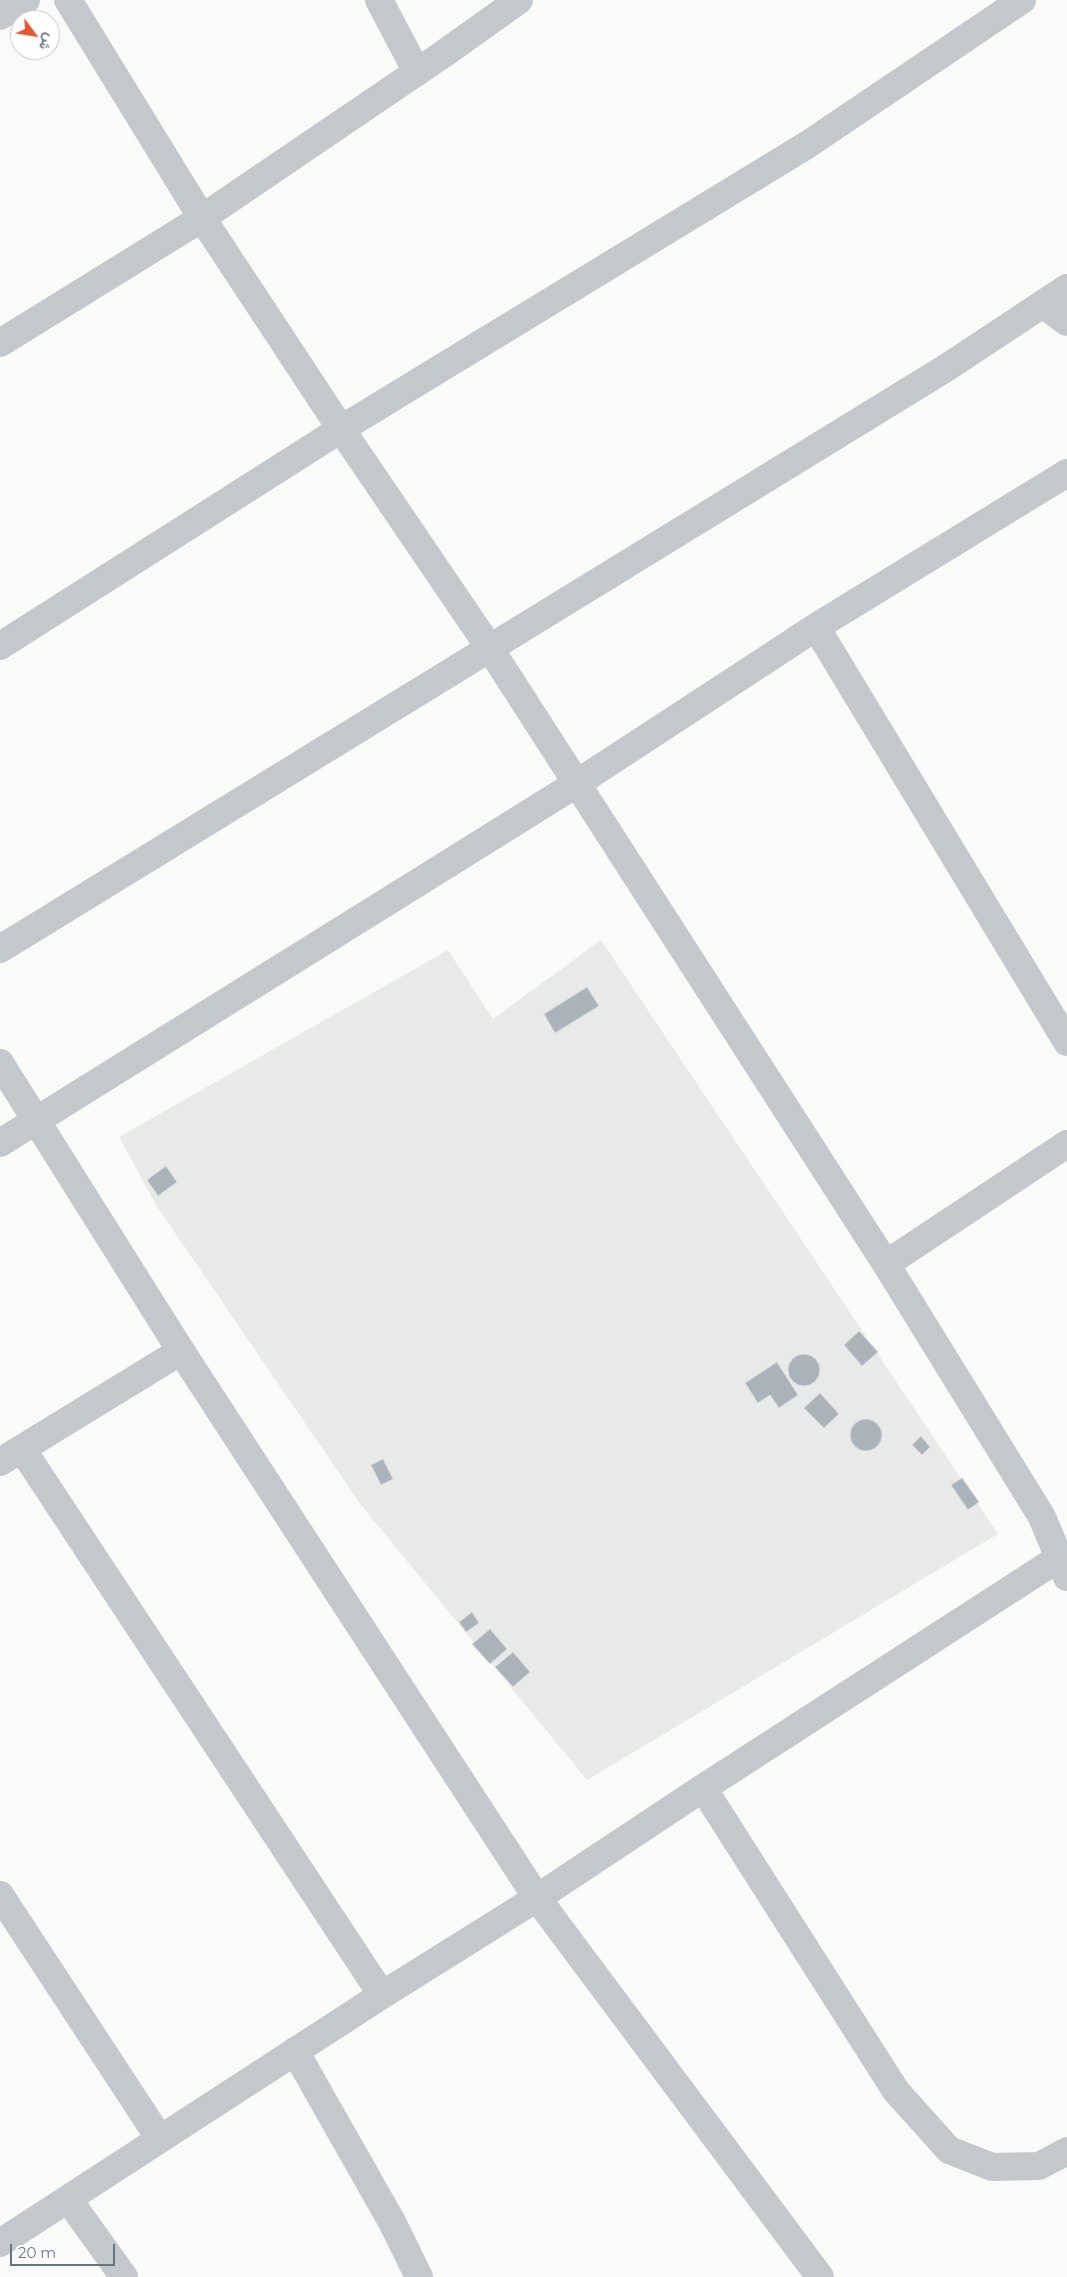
<!DOCTYPE html>
<meta charset="utf-8">
<style>
body{margin:0}
#map{position:relative;width:1067px;height:2277px;overflow:hidden;background:#fafaf8;font-family:Montserrat,Vazirmatn,sans-serif}
canvas{display:block}
.north{position:absolute;left:10px;top:10px;width:50px;height:50px;box-sizing:border-box;background:#fff;border:1px solid #c1c8cd;border-radius:50%;rotate:121deg;font-size:14px;font-weight:700;line-height:20px;text-align:center;color:#657683}
.north::after{content:'';display:block;margin:auto;width:18px;height:22px;background:#e4572e;clip-path:polygon(50% 0,100% 100%,50% 72%,0 100%)}
.scale{position:absolute;left:10px;top:2244px;width:105px;height:22px;box-sizing:border-box;border:2px solid #657683;border-top:0;padding-left:6px;font-size:15px;line-height:18px;white-space:nowrap;color:#657683;-webkit-text-stroke:4px #fff;paint-order:stroke}
</style>
<div id="map">
<canvas width="1067" height="2277"></canvas>
<div class="north">ش</div>
<div class="scale">20 m</div>
</div>
<script>
const context = document.querySelector('canvas').getContext('2d');
context.lineJoin = 'round';
function fillPath(path, color) {
  context.fillStyle = color;
  context.fill(path, 'evenodd');
}
function shape(rows) {
  const path = new Path2D();
  for (const r of rows) {
    if (r.length === 3) {
      path.moveTo(r[0] + r[2], r[1]);
      path.arc(r[0], r[1], r[2], 0, 2 * Math.PI);
      continue;
    }
    path.moveTo(r[0], r[1]);
    for (let i = 2; i < r.length; i += 2) path.lineTo(r[i], r[i + 1]);
  }
  return path;
}
function trace(path, color, width, dash) {
  context.strokeStyle = color;
  context.lineWidth = width;
  context.lineCap = dash ? 'butt' : 'round';
  context.setLineDash(dash || []);
  context.stroke(path);
}
const built = shape([
 [601,940,998,1534,587,1780,361,1505,156,1205,119,1137,448,950,493,1019]
]);
const building = shape([
 [587,987,599,1006,555,1033,544,1014,587,987],
 [166,1166,177,1182,158,1196,147,1180,166,1166],
 [859,1331,878,1352,862,1366,844,1345,859,1331],
 [804,1370,16],
 [777,1362,798,1395,779,1408,770,1395,758,1403,745,1383,777,1362],
 [820,1393,839,1414,824,1428,804,1408,820,1393],
 [866,1435,16],
 [921,1436,930,1447,922,1455,912,1445,921,1436],
 [383,1459,393,1479,381,1485,371,1465,383,1459],
 [962,1478,979,1502,968,1510,951,1485,962,1478],
 [472,1612,479,1623,466,1632,459,1622,472,1612],
 [490,1629,507,1649,490,1664,472,1644,490,1629],
 [513,1652,530,1672,513,1687,495,1667,513,1652]
]);
const minor = shape([
 [68,0,202,218,341,429,489,647,886,1264,1042,1517,1067,1577],
 [379,0,417,72],
 [0,16,26,0],
 [1043,304,1067,322],
 [0,343,202,218,442,55,519,0],
 [816,627,1067,1042],
 [0,646,341,429,807,145,1022,0],
 [0,949,946,368,1067,288],
 [0,1143,576,784,816,627,1067,473],
 [886,1264,1067,1144],
 [22,1449,382,1995],
 [0,1462,181,1351],
 [703,1788,896,2091,949,2150,992,2167,1039,2166,1067,2151],
 [0,1895,160,2139],
 [295,2051,392,2222,419,2277],
 [68,2199,124,2277],
 [0,2243,382,1995,537,1898,703,1788,1059,1558]
]);
const tertiary = shape([
 [0,1063,181,1351,537,1898,820,2277]
]);
fillPath(built, '#e8e9e9');
fillPath(building, '#aab3b9');
trace(building, '#dcdcda', 1);
trace(minor, '#c3c8cc', 28);
trace(tertiary, '#c3c8cc', 28);
</script>
